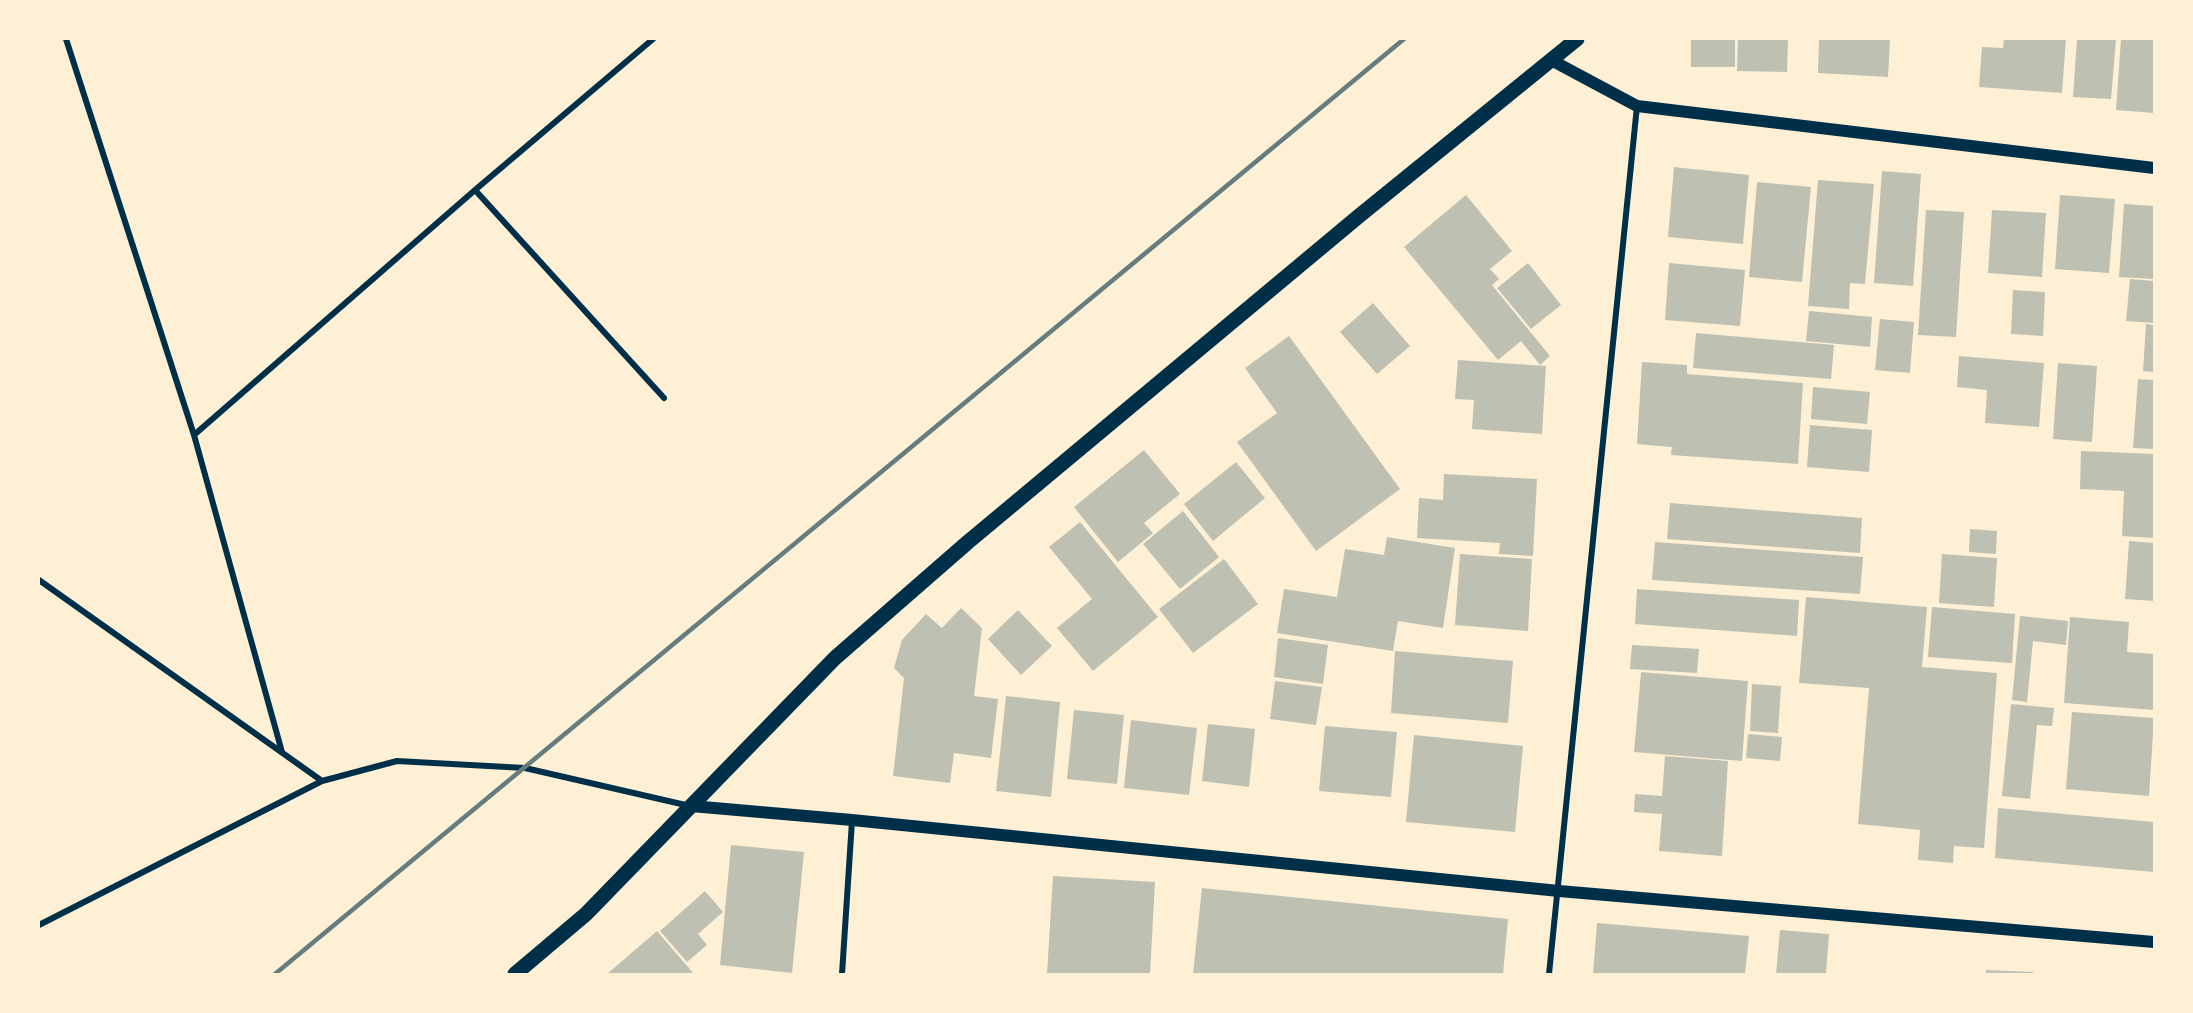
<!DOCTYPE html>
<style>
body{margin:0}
#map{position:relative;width:2193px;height:1013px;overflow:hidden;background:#fdf0d5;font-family:Arial,sans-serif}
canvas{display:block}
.frame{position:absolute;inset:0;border:40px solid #fdf0d5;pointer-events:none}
</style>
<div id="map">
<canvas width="2193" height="1013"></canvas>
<div class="frame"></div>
</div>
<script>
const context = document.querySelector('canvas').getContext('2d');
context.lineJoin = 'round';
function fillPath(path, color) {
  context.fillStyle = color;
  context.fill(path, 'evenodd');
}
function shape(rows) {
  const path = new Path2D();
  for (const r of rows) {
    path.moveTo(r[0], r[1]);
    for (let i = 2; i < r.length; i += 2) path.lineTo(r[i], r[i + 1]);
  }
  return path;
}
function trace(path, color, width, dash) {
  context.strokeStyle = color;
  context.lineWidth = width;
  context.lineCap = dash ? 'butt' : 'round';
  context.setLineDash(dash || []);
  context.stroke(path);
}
const building = shape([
 [1691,39,1735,39,1735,67,1691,67],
 [1738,39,1788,39,1787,72,1737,71],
 [1819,39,1890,39,1888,77,1818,73],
 [2004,39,2066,39,2062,93,1979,87,1982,47,2003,48],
 [2077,39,2116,39,2111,99,2073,97],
 [2121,39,2154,39,2154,113,2116,110],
 [1674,167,1749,175,1743,244,1668,237],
 [1882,171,1921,174,1913,286,1874,283],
 [1818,180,1874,184,1865,284,1850,283,1849,309,1808,306],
 [1757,182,1811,187,1802,282,1749,277],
 [1466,195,1512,251,1490,269,1499,279,1492,285,1550,356,1540,365,1521,341,1498,360,1404,247],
 [2060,195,2115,199,2109,273,2055,269],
 [2124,204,2154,206,2154,279,2119,277],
 [1926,210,1964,212,1956,337,1918,335],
 [1992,210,2046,213,2042,277,1988,273],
 [1528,263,1561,305,1531,329,1497,288],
 [1669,263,1745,270,1740,326,1665,320],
 [2130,279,2154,281,2154,323,2126,321],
 [2013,290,2045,292,2043,336,2011,334],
 [1373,303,1410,346,1377,374,1340,332],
 [1809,311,1872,317,1870,347,1806,341],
 [1880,319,1914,322,1910,373,1875,370],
 [2146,324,2154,325,2154,372,2143,371],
 [1696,333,1834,345,1831,379,1693,368],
 [1289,336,1400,489,1316,551,1237,442,1277,413,1245,368],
 [1959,356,2044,363,2039,427,1985,423,1987,390,1957,387],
 [1458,360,1546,366,1542,434,1472,429,1474,400,1455,399],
 [1642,362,1687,365,1687,374,1803,383,1798,464,1671,455,1672,447,1637,444],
 [2058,363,2097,366,2092,442,2053,439],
 [2138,379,2154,380,2154,449,2133,448],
 [1813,387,1870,392,1867,424,1811,419],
 [1810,425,1872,430,1869,472,1807,467],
 [1144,450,1180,494,1144,523,1153,533,1118,562,1074,507],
 [2081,451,2154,454,2154,538,2122,536,2124,491,2080,489],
 [1236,462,1265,498,1213,541,1184,504],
 [1444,474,1537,479,1533,556,1499,554,1500,543,1417,538,1419,498,1443,500],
 [1670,503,1862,518,1860,553,1667,539],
 [1183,511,1219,557,1180,589,1143,544],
 [1080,522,1158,617,1093,671,1057,628,1092,599,1049,547],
 [1970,529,1997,531,1996,554,1969,552],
 [1387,537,1455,548,1443,628,1398,621,1393,651,1277,633,1284,589,1337,597,1345,549,1384,555],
 [2129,541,2154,543,2154,601,2125,599],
 [1655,542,1863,557,1860,594,1652,580],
 [1460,554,1532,559,1528,631,1455,625],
 [1942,554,1997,558,1994,607,1939,603],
 [1224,559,1258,604,1193,653,1159,609],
 [1637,589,1799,600,1797,636,1635,624],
 [1806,597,1927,607,1922,667,1997,673,1984,848,1954,846,1953,863,1918,860,1920,830,1858,824,1869,688,1799,683],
 [1932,607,2015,614,2012,663,1928,657],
 [961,608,982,628,974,696,998,699,991,758,954,753,950,783,893,776,904,678,894,668,902,640,926,614,942,628],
 [1018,610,1052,646,1021,675,988,639],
 [2020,616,2068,621,2066,645,2033,641,2027,702,2012,700],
 [2070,617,2129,622,2127,652,2154,654,2154,710,2064,703],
 [1278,638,1328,645,1323,684,1274,677],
 [1632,645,1699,649,1697,673,1630,669],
 [1395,651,1513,661,1508,723,1391,713],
 [1641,672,1748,681,1742,761,1634,752],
 [1275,681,1322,687,1316,725,1270,719],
 [1752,684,1781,686,1778,733,1750,731],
 [1006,696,1060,702,1051,797,996,791],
 [2011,704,2054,708,2052,726,2037,725,2030,799,2002,796],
 [1074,710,1124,715,1117,784,1067,779],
 [2072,712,2154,718,2149,796,2066,789],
 [1131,720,1197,728,1189,795,1124,788],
 [1208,724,1255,729,1249,787,1202,781],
 [1325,726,1397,732,1391,797,1319,791],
 [1748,734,1782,737,1780,761,1746,758],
 [1414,735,1523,746,1515,832,1406,822],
 [1665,756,1728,761,1722,856,1659,851,1662,814,1634,812,1635,794,1662,796],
 [1998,808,2154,822,2154,872,1995,858],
 [731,845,804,852,792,973,720,965],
 [1053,876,1155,882,1150,974,1047,974],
 [1202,888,1508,919,1503,974,1193,974],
 [705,891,723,912,698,934,707,945,687,962,660,931],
 [1597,923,1749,936,1745,974,1593,974],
 [1780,930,1829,934,1826,974,1776,974],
 [657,931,694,974,607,974],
 [1986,970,2033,972,2033,974,1986,974]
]);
const minor = shape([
 [66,39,194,435,282,752],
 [475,190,664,398],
 [194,435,475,190,653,39],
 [39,580,322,781],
 [39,925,322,781,397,761,525,768,690,806],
 [842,974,852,821],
 [1549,974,1637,106]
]);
const secondary = shape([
 [1551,60,1637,106,2154,168],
 [691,806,852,820,1559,891,2154,942]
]);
const primary = shape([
 [515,974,586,914,835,658,968,542,1359,216,1577,39]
]);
const rail = shape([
 [275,974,1404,39]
]);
fillPath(building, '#bec0b2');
trace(minor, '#003049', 6);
trace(secondary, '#003049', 12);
trace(primary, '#003049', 15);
trace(rail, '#657d81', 4.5);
</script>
